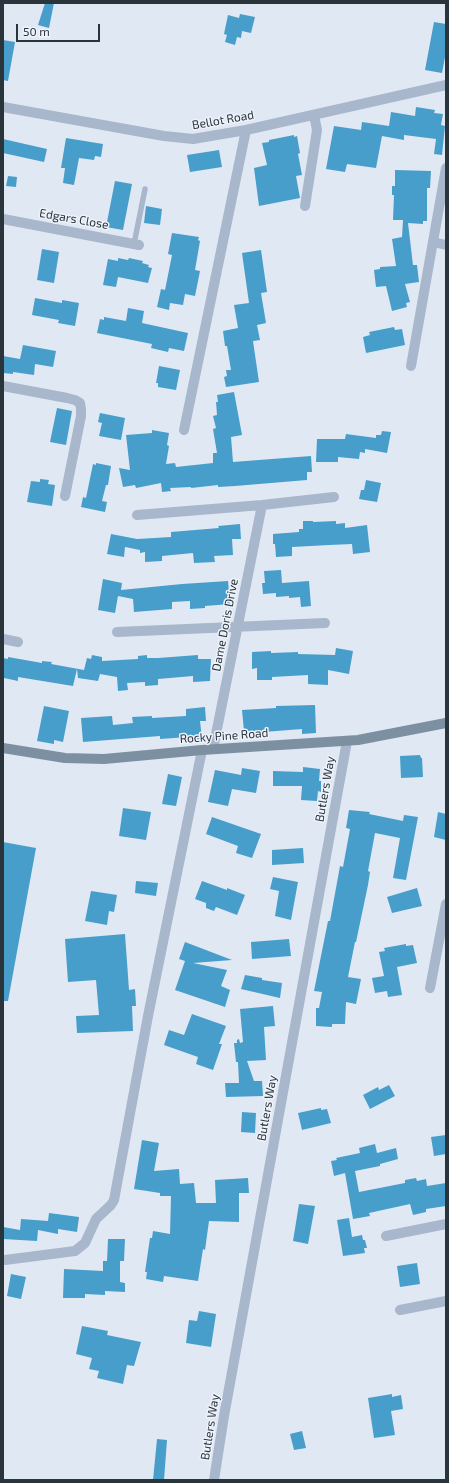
<!DOCTYPE html>
<style>
body{margin:0}
#map{position:relative;width:449px;height:1483px;overflow:hidden;background:#e0e8f4;font-family:"Exo 2",sans-serif}
canvas{display:block}
.frame{position:absolute;inset:0;border:4px solid #2a343b;pointer-events:none}
.scale{position:absolute;left:16px;top:24px;width:84px;height:18px;box-sizing:border-box;border:2px solid #2a343b;border-top:0;padding-left:5px;font-size:12px;line-height:14px;white-space:nowrap;color:#2a343b;-webkit-text-stroke:3px #edf2fb;paint-order:stroke}
</style>
<div id="map">
<canvas width="449" height="1483"></canvas>
<div class="frame"></div>
<div class="scale">50 m</div>
</div>
<script>
const context = document.querySelector('canvas').getContext('2d');
context.lineJoin = 'round';
function fillPath(path, color) {
  context.fillStyle = color;
  context.fill(path, 'evenodd');
}
function shape(rows) {
  const path = new Path2D();
  for (const r of rows) {
    path.moveTo(r[0], r[1]);
    for (let i = 2; i < r.length; i += 2) path.lineTo(r[i], r[i + 1]);
  }
  return path;
}
function trace(path, color, width, dash) {
  context.strokeStyle = color;
  context.lineWidth = width;
  context.lineCap = dash ? 'butt' : 'round';
  context.setLineDash(dash || []);
  context.stroke(path);
}
function write(font, color, halo, rows, align = 'center') {
  context.font = font + ' "Exo 2",sans-serif';
  context.lineWidth = 3;
  context.setLineDash([]);
  context.textBaseline = 'middle';
  context.strokeStyle = halo;
  context.fillStyle = color;
  for (const [text, x, y, turn = 0] of rows) {
    context.save();
    context.translate(x, y);
    context.rotate((+turn || 0) * Math.PI / 180);
    context.textAlign = isNaN(turn) ? turn : align;
    if (halo) context.strokeText(text, 0, 0);
    context.fillText(text, 0, 0);
    context.restore();
  }
}
const building = shape([
 [45,3,54,3,49,28,38,25],
 [240,14,255,17,251,33,242,31,241,38,237,37,235,45,225,42,227,35,224,34,228,15,239,18],
 [434,22,446,24,446,52,442,73,425,70],
 [3,40,15,42,8,81,3,80],
 [416,107,435,110,434,113,443,114,441,125,445,126,442,155,434,154,436,139,404,135,404,140,382,136,376,168,347,164,345,172,326,169,334,126,361,130,362,122,389,126,391,112,415,116],
 [294,135,294,137,297,136,300,153,298,154,302,175,296,176,300,198,259,206,254,168,267,165,262,143,269,142,269,140],
 [66,138,103,144,101,157,95,156,94,160,79,158,74,185,63,183,65,168,61,168],
 [3,139,47,149,44,162,3,153],
 [219,150,222,167,190,172,187,155],
 [395,170,431,171,430,188,427,188,427,221,423,221,423,224,408,223,413,265,417,265,419,282,405,284,410,302,406,303,407,307,392,311,386,286,376,287,374,270,380,269,380,267,396,266,392,239,402,237,403,220,393,220,394,195,392,195,392,186,395,186],
 [8,176,17,177,16,187,6,186],
 [115,181,132,184,123,230,106,227],
 [146,206,162,209,160,225,144,223],
 [172,233,199,237,198,240,200,241,195,270,200,271,195,296,185,294,183,305,170,303,169,310,157,307,161,289,165,290,172,255,168,254],
 [42,249,59,252,54,283,37,280],
 [261,250,267,292,261,293,266,323,257,325,260,340,253,341,259,382,226,387,224,377,227,376,226,370,231,370,227,346,225,346,223,331,238,328,234,305,249,303,242,253],
 [118,258,128,260,129,258,143,261,142,263,149,265,148,267,152,268,148,283,118,277,116,287,103,285,108,259,118,261],
 [35,298,62,303,62,300,79,303,75,326,58,323,59,320,32,315],
 [128,308,144,311,142,323,188,333,184,351,169,348,168,352,151,348,152,344,97,333,100,319,104,320,104,317,126,321],
 [394,327,395,330,402,329,405,345,366,353,363,337,370,335,369,332],
 [23,345,56,351,53,367,35,364,34,375,13,372,13,374,3,373,3,356,20,359],
 [159,366,180,370,176,390,158,387,158,383,156,383],
 [234,392,242,435,231,437,233,462,311,456,312,472,307,472,307,480,235,486,218,487,218,485,191,488,191,487,170,488,171,491,162,492,161,483,136,488,135,485,123,487,119,468,130,470,126,435,152,433,152,430,169,433,167,445,169,446,166,464,175,463,176,467,213,463,213,453,217,453,213,429,216,428,213,416,217,415,216,402,218,402,217,395],
 [57,408,72,411,66,445,50,442],
 [100,413,125,418,121,440,99,436,102,423,98,422],
 [382,431,391,432,387,453,365,449,365,453,360,452,359,459,338,457,338,462,316,462,317,439,345,439,346,434,376,438,376,435,381,435],
 [96,463,111,466,108,485,106,485,102,501,107,502,105,512,81,507,83,497,86,498,93,464,96,465],
 [40,479,49,480,48,484,55,485,52,506,27,502,31,481,40,482],
 [366,480,381,483,377,502,359,499,361,490,364,490],
 [303,521,313,521,313,522,336,521,336,524,345,523,345,528,367,525,370,552,353,554,352,544,329,545,292,547,292,556,276,557,275,544,273,544,273,534,299,532,299,529,303,529],
 [240,524,241,539,232,539,233,555,214,556,215,562,194,563,193,553,162,556,162,561,145,562,145,552,140,553,140,550,125,547,124,557,107,554,111,534,137,539,171,537,171,532,219,528,218,526],
 [281,570,282,583,309,581,311,606,301,607,300,597,289,598,289,596,276,597,276,593,263,594,262,583,265,583,264,571],
 [103,579,122,583,121,590,182,584,228,581,230,604,205,606,205,608,190,609,190,601,172,602,172,609,134,612,133,599,118,596,115,613,98,610],
 [336,648,353,651,349,674,328,670,328,685,308,684,308,675,272,677,272,680,257,680,257,668,252,669,252,652,271,651,271,653,298,652,298,654,335,655],
 [92,655,102,657,102,661,138,659,138,656,147,655,147,658,158,658,198,655,198,659,211,659,210,681,193,682,193,676,158,679,158,685,145,686,145,682,127,683,128,690,118,691,117,677,100,674,98,681,78,678,77,669,73,686,18,677,18,681,4,678,3,658,8,659,8,657,42,663,42,661,52,662,51,664,84,670,87,658,91,659],
 [315,705,316,733,302,734,302,729,251,733,251,731,244,731,242,710,276,708,276,706],
 [44,706,69,711,63,742,54,740,54,744,37,741],
 [205,707,206,721,200,721,202,739,188,740,188,737,160,739,160,736,83,742,81,718,112,716,113,725,133,723,132,717,152,716,152,718,186,716,186,709],
 [420,755,421,758,422,758,423,777,401,778,400,756],
 [303,767,320,769,319,781,321,781,321,792,318,791,317,801,301,800,302,786,273,786,273,771,303,772],
 [242,768,260,771,256,793,232,789,228,806,208,802,215,770,241,775],
 [168,774,182,777,176,806,162,804],
 [123,808,151,812,146,840,119,836],
 [349,810,370,812,369,814,403,821,404,815,418,817,406,880,393,878,400,838,375,833,368,871,370,872,368,885,356,942,355,942,348,977,361,979,356,1004,346,1002,345,1024,332,1024,332,1027,316,1026,316,1008,319,1008,322,992,314,991,328,921,330,921,340,866,343,867,350,829,346,828],
 [438,812,446,814,446,840,434,837],
 [212,817,261,834,252,858,236,853,238,846,206,834],
 [3,842,36,848,8,1001,3,1001],
 [303,848,304,863,272,865,272,850],
 [273,877,298,882,291,920,275,916,279,891,270,889],
 [136,881,158,883,156,896,135,893],
 [202,881,227,890,227,888,245,895,237,915,216,907,214,911,206,908,206,903,195,899],
 [417,888,422,906,392,913,387,897],
 [91,891,117,895,114,912,109,911,107,925,85,921],
 [125,934,129,990,135,989,136,1006,132,1006,133,1031,77,1033,76,1016,99,1015,96,980,68,982,65,939],
 [289,939,291,956,252,959,251,942],
 [185,942,232,960,193,963,227,970,221,986,230,990,225,1007,175,990,185,961,179,959],
 [406,944,406,946,413,945,417,963,397,967,402,995,388,997,387,991,375,993,372,978,384,976,379,952,385,951,384,948],
 [245,975,262,978,262,980,282,983,280,998,241,989],
 [273,1006,275,1026,264,1027,266,1060,247,1061,254,1081,262,1081,263,1096,226,1097,225,1083,239,1083,238,1062,236,1062,234,1043,237,1043,237,1040,239,1039,240,1043,243,1042,240,1009],
 [192,1014,226,1026,219,1044,222,1044,213,1070,196,1064,198,1057,164,1045,169,1030,184,1035],
 [389,1085,395,1096,370,1109,363,1095,378,1087,379,1090],
 [321,1108,321,1110,327,1109,331,1123,302,1130,298,1113],
 [242,1112,256,1113,255,1133,241,1132],
 [446,1135,446,1154,434,1156,431,1137],
 [142,1140,159,1143,154,1171,179,1169,180,1184,194,1183,196,1203,216,1203,215,1180,248,1178,249,1193,239,1193,239,1222,209,1221,205,1250,203,1249,198,1281,164,1276,163,1282,146,1279,147,1272,145,1272,150,1238,152,1238,153,1231,170,1234,171,1196,160,1196,160,1193,134,1189],
 [375,1144,377,1153,396,1148,398,1159,380,1164,380,1166,355,1171,359,1192,405,1183,405,1180,416,1178,417,1181,426,1179,427,1186,446,1183,446,1206,426,1209,426,1212,413,1215,410,1204,369,1213,370,1216,353,1219,345,1173,334,1176,331,1161,337,1160,336,1158,360,1153,359,1148],
 [299,1204,315,1206,308,1244,293,1241],
 [49,1213,79,1217,77,1232,58,1229,58,1234,38,1230,37,1241,3,1239,3,1227,20,1230,21,1219,48,1221],
 [349,1218,352,1237,362,1235,363,1240,365,1240,367,1248,364,1248,365,1253,343,1256,337,1220],
 [108,1239,125,1239,124,1261,120,1261,120,1282,125,1283,125,1292,105,1291,105,1295,85,1294,85,1298,63,1298,64,1269,103,1271,103,1261,107,1261],
 [417,1263,420,1284,400,1287,397,1266],
 [11,1274,26,1277,21,1299,7,1296],
 [199,1311,216,1314,211,1347,186,1343,189,1320,197,1321],
 [82,1326,108,1331,107,1335,141,1342,134,1366,127,1365,123,1384,97,1378,99,1371,89,1369,92,1358,76,1354],
 [392,1394,392,1397,401,1395,403,1409,391,1411,395,1435,374,1438,368,1398],
 [302,1431,306,1448,294,1450,290,1434],
 [157,1439,167,1440,164,1480,153,1480]
]);
const lane = shape([
 [134,244,145,189]
]);
const street = shape([
 [3,107,164,136,193,139,246,130,446,85],
 [305,206,317,130,314,115],
 [3,219,139,245],
 [433,242,446,245],
 [411,366,446,168],
 [3,386,67,398,75,400,80,403,81,409,81,416,65,496],
 [184,430,246,130],
 [137,515,262,505,334,497],
 [117,632,325,623],
 [3,639,18,642],
 [213,749,262,505],
 [430,988,446,904],
 [386,1236,446,1224],
 [5,1260,75,1251,85,1243,96,1219,111,1205,114,1200,148,1016,202,750],
 [400,1310,446,1301],
 [214,1480,224,1416,347,741]
]);
const secondary = shape([
 [3,748,65,758,104,759,202,750,358,740,446,723]
]);
const streetNames = [
 ["Bellot Road",223,120,-10],
 ["Edgars Close",74,219,10],
 ["Dame Doris Drive",225,625,-79],
 ["Rocky Pine Road",224,736,-4],
 ["Butlers Way",325,789,-80],
 ["Butlers Way",267,1108,-80],
 ["Butlers Way",210,1427,-81]
];
fillPath(building, '#479ecb');
trace(lane, '#a8b7cb', 5.5);
trace(street, '#a8b7cb', 10);
trace(secondary, '#7c90a2', 10);
write('12px', '#2a343b', '#edf2fb', streetNames);
</script>
